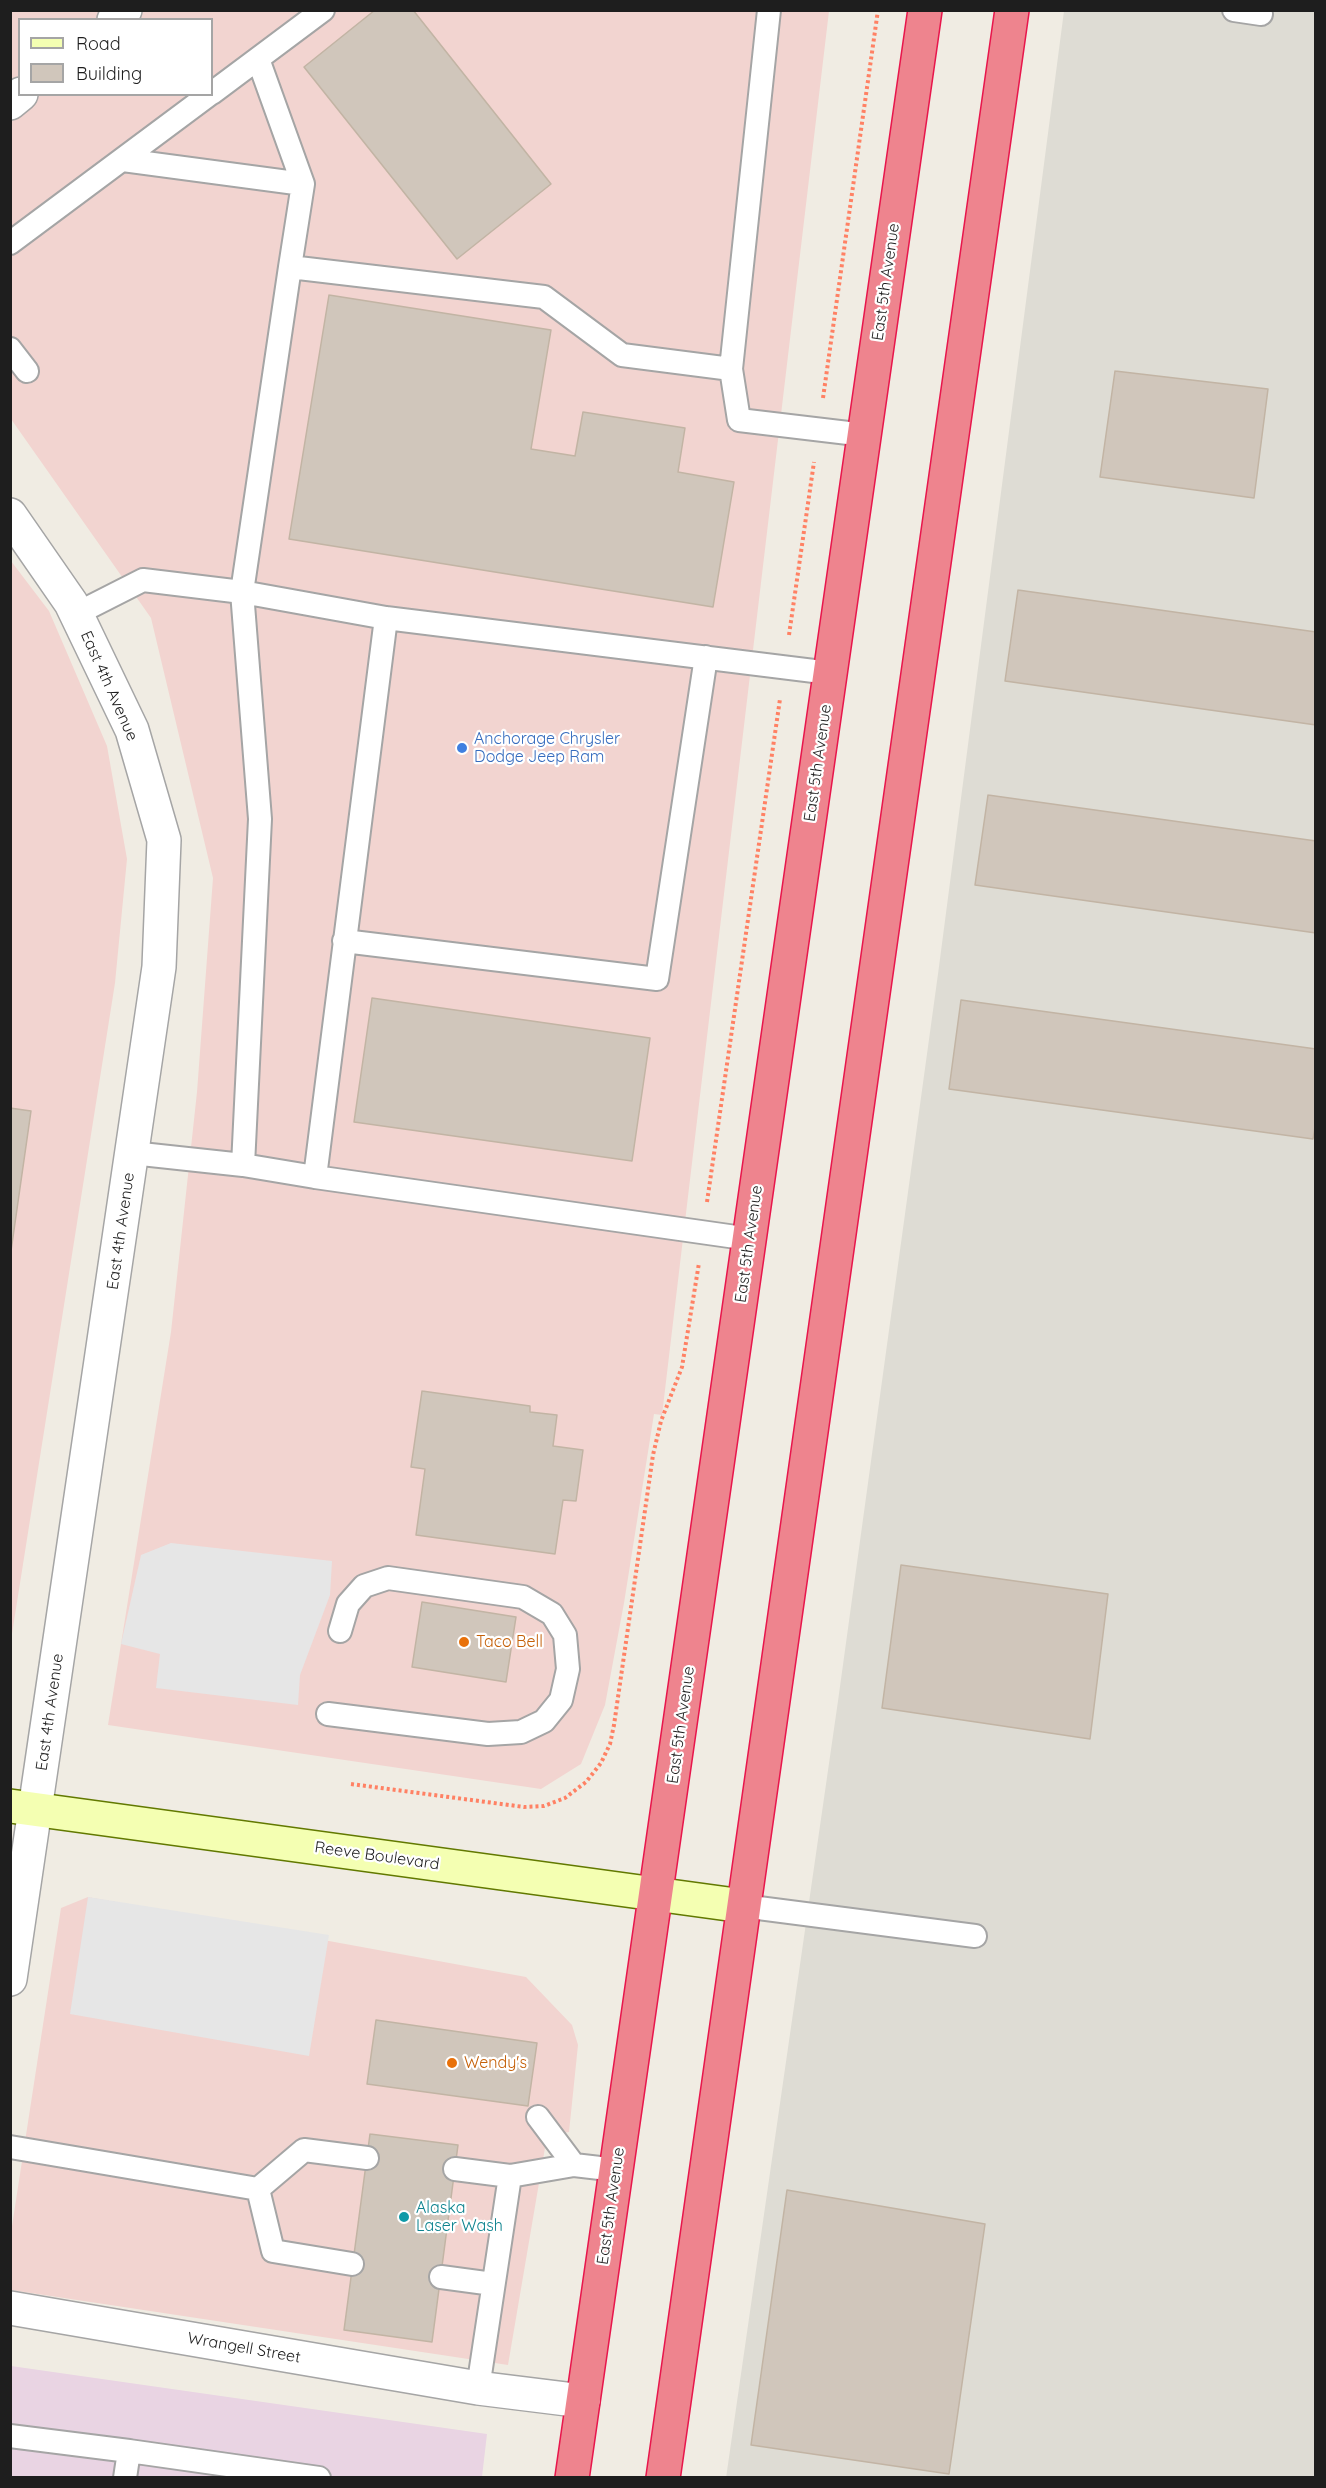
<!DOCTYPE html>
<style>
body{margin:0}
#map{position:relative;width:1326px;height:2488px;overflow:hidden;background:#f0ece3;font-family:Quicksand,sans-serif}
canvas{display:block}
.frame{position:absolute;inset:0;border:12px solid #1e1e1e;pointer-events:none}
.legend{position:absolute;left:18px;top:18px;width:195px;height:78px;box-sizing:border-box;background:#fff;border:2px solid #a5a5a5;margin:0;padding:8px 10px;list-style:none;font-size:18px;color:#1e1e1e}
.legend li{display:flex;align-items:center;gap:12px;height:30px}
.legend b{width:30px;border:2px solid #a5a5a5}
</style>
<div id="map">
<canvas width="1326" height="2488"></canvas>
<div class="frame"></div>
<ul class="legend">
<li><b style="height:8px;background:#f4ffb2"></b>Road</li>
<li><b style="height:16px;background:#d0c6bb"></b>Building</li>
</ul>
</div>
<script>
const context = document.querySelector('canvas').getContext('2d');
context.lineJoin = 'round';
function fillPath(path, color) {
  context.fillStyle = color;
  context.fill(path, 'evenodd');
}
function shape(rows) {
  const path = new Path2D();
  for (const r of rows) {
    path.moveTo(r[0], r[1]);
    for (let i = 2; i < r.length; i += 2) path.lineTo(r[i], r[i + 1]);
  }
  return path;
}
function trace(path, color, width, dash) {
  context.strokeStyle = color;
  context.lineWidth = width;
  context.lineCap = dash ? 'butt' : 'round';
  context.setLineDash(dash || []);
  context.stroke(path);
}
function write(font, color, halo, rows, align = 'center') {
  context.font = font + ' Quicksand,sans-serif';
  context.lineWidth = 4.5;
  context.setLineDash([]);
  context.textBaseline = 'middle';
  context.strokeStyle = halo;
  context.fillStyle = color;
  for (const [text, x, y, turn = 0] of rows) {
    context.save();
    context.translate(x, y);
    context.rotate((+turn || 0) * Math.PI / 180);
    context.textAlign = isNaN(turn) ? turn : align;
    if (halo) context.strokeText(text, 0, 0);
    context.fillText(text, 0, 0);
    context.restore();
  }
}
const commercial = shape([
 [10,11,829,11,662,1415,654,1414,624,1603,605,1705,581,1764,541,1789,108,1725,171,1332,197,1092,213,878,151,618,11,419],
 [20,20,212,20,212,94,20,94],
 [11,561,49,611,107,746,127,859,115,983,11,1640],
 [88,1897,526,1977,572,2025,578,2045,569,2132,547,2136,508,2365,11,2290,10,2239,61,1908]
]);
const industrial = shape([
 [11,2366,487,2434,482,2477,11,2478]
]);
const airport = shape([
 [1064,11,1315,11,1315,2477,726,2478,838,1701,938,974]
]);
const parking = shape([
 [171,1543,332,1561,330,1595,300,1675,298,1705,156,1688,160,1654,121,1644,141,1555],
 [88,1897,329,1935,309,2056,70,2014]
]);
const building = shape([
 [375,10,413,10,551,184,457,259,304,67,375,10],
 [329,295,551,330,531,449,575,456,583,412,685,428,678,472,734,482,713,607,289,539,329,295],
 [1115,371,1268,389,1254,498,1100,477,1115,371],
 [1018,590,1316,632,1316,725,1005,681,1018,590],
 [988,795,1316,841,1316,933,975,885,988,795],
 [372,998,650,1038,632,1161,354,1122,372,998],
 [961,1000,1316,1049,1316,1121,1313,1139,949,1089,961,1000],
 [10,1108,31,1111,10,1258,10,1108],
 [422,1391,530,1406,530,1412,557,1415,553,1446,583,1450,576,1501,563,1500,555,1554,416,1535,425,1469,411,1467,422,1391],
 [901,1565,1108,1594,1090,1739,882,1708,901,1565],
 [422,1602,516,1617,506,1682,412,1667,422,1602],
 [376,2020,537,2043,528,2106,367,2084,376,2020],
 [370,2134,458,2145,432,2342,344,2330,370,2134],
 [787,2190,985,2224,949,2474,751,2445,787,2190]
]);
const path = shape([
 [823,398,878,10],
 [789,635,814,462],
 [707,1202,780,699],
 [351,1784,524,1807,544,1806,565,1798,586,1782,601,1763,610,1744,614,1725,653,1455,661,1421,682,1367,699,1263]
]);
const lane = shape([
 [1234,10,1261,14],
 [258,59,303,184],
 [212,93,323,10],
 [123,160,303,184,290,267],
 [10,243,210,94],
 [10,349,27,371],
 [731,369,769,10],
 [76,614,143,580,242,592,260,819,243,1165],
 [830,673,386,618,242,592,290,267,544,297,622,355,731,369,739,420,865,435],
 [344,941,657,979,706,657],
 [132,1153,243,1165,315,1177,750,1239],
 [315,1177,386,618],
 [328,1714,488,1734,521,1732,544,1721,561,1700,568,1669,565,1635,552,1614,523,1597,388,1578,364,1586,348,1604,340,1631],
 [743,1906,975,1936],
 [538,2117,574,2165],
 [10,2147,258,2189,304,2150,367,2158],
 [455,2169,510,2176,574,2165,617,2170],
 [258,2189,273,2251,352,2264],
 [441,2277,493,2284],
 [478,2388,510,2176],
 [10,2436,129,2451,125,2478],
 [129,2451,319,2478]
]);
const street = shape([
 [114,20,125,10],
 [10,103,21,94],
 [10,515,71,603,132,730,164,840,159,967,10,1979],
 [10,2308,478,2388,583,2401]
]);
const secondary = shape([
 [10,1806,743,1906]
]);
const highway = shape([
 [572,2478,925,10],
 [663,2478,1012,10]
]);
const markers = [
 [462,748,6,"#3f7fe0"],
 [464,1642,6,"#e8710a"],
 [452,2063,6,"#e8710a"],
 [404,2217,6,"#0f9aa8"]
];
const streetNames = [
 ["East 5th Avenue",886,282,-82],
 ["East 4th Avenue",109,686,66],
 ["East 5th Avenue",818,763,-82],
 ["East 4th Avenue",121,1231,-82],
 ["East 5th Avenue",749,1244,-82],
 ["East 4th Avenue",50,1712,-82],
 ["East 5th Avenue",681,1725,-82],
 ["Reeve Boulevard",377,1856,8],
 ["East 5th Avenue",611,2206,-82],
 ["Wrangell Street",244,2348,10]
];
const shopNames = [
 ["Anchorage Chrysler",474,739],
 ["Dodge Jeep Ram",474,757]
];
const foodNames = [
 ["Taco Bell",476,1642],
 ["Wendy's",464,2063]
];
const cultureNames = [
 ["Alaska",416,2208],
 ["Laser Wash",416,2226]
];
fillPath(commercial, '#f2d4d0');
fillPath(industrial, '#e9d4e3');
fillPath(airport, '#dedcd4');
fillPath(parking, '#e6e6e6');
fillPath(building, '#d0c6bb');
trace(building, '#c2b4a4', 1.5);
trace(lane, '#a5a5a5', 26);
trace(street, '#a5a5a5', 36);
trace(secondary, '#627900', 36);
trace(highway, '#e8164c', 36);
trace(path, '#ff8164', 4, [3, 3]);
trace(lane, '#fff', 22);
trace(street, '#fff', 33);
trace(secondary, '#f4ffb2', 33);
trace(highway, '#ee848e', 33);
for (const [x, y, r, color] of markers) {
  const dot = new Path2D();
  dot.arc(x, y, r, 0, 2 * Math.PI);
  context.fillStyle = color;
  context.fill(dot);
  trace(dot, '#fff', 2);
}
write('16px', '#1e1e1e', '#fff', streetNames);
write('16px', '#366cbe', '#fff', shopNames, 'left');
write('16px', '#c56008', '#fff', foodNames, 'left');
write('16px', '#0d838f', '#fff', cultureNames, 'left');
</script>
